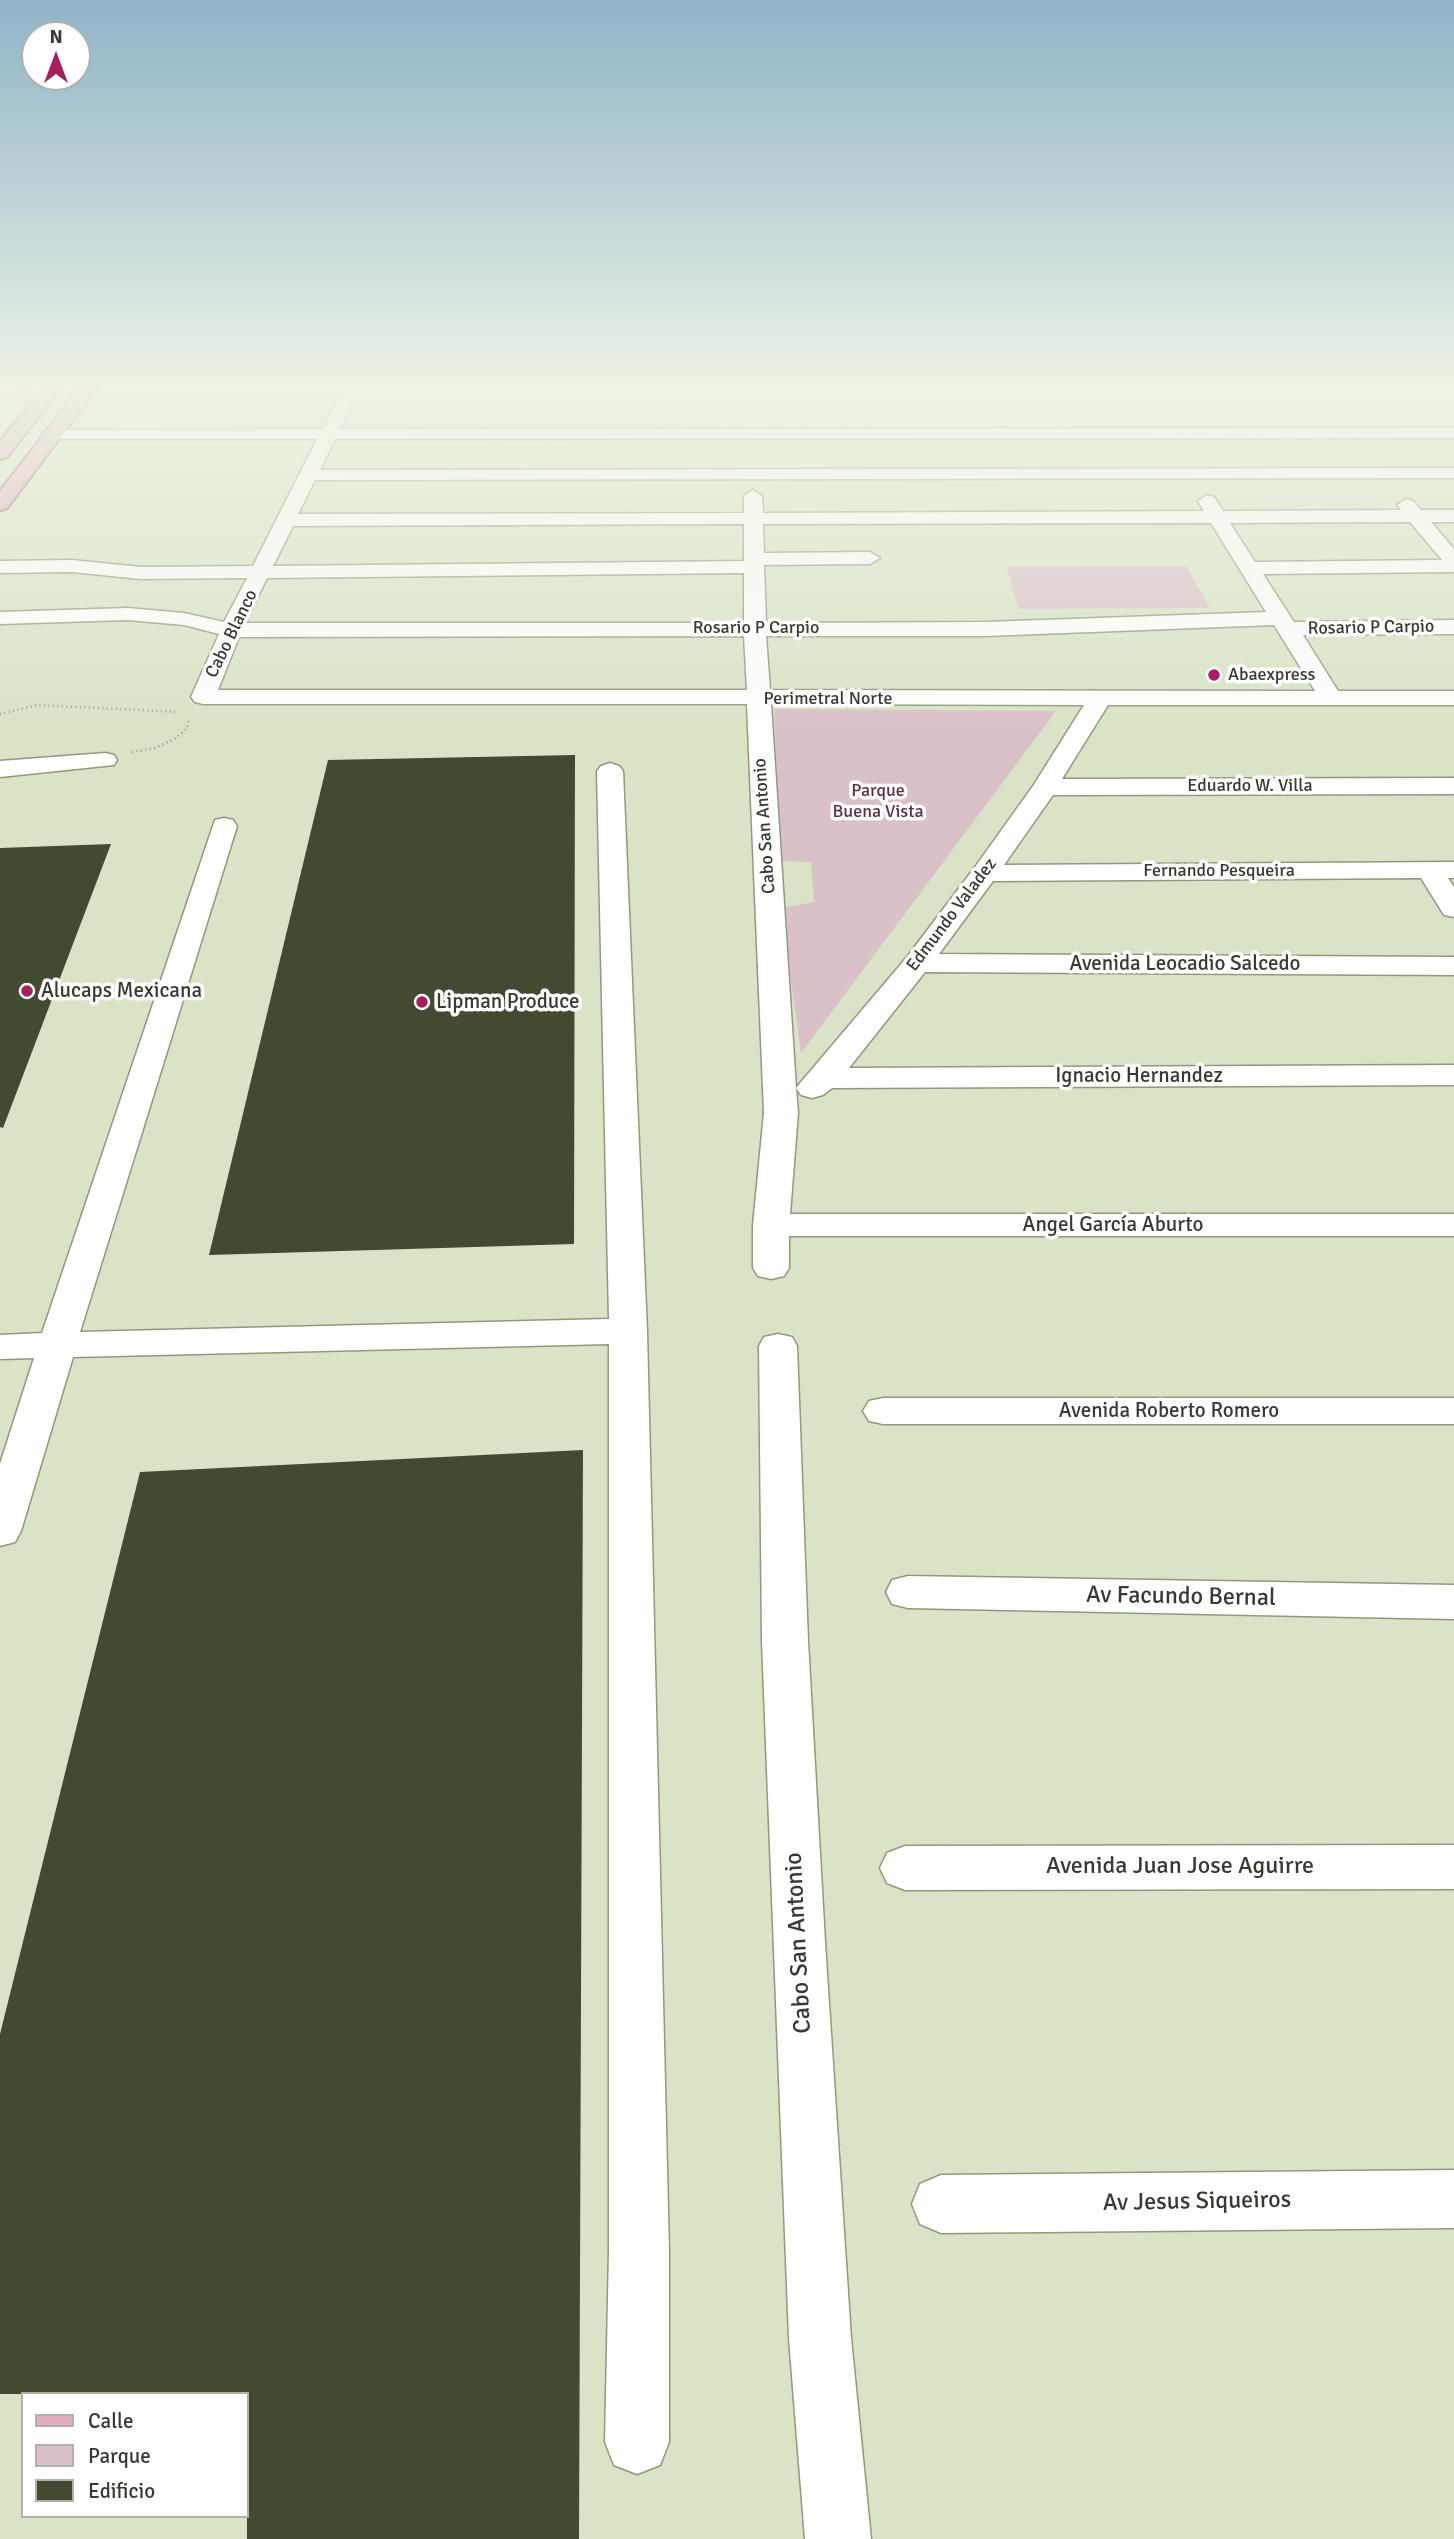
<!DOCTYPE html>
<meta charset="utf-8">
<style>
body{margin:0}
#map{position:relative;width:1454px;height:2539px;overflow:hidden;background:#d8e4c5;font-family:Signika,sans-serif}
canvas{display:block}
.legend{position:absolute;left:21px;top:2392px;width:228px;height:126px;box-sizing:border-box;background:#fff;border:2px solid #afb1ac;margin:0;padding:9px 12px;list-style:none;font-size:21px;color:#373b2f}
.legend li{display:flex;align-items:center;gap:14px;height:35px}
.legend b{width:35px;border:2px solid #afb1ac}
.north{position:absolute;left:21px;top:21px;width:70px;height:70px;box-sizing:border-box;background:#fff;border:2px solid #afb1ac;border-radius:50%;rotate:0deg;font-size:19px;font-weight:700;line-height:28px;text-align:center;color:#373b2f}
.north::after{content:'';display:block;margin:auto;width:24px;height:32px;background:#aa1d5c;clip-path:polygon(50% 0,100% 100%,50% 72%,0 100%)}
</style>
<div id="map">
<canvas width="1454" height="2539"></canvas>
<ul class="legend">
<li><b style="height:9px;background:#e4a9bc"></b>Calle</li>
<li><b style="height:19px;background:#dac0c7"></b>Parque</li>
<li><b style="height:19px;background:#424b30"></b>Edificio</li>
</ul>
<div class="north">N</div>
</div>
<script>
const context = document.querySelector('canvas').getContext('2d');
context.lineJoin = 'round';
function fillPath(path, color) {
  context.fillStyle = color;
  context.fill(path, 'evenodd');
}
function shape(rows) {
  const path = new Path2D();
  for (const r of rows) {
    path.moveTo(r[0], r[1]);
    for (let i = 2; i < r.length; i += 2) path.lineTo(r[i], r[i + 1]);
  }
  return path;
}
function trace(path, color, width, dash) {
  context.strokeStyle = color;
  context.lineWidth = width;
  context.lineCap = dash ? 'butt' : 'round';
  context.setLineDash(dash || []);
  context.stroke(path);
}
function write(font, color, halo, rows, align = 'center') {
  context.font = font + ' Signika,sans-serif';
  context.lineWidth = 7;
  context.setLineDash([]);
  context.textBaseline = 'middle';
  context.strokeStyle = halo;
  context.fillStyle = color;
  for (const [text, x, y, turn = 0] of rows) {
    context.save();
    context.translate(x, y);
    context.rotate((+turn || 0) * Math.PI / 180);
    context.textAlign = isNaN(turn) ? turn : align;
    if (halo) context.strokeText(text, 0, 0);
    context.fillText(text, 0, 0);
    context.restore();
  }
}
const green = shape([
 [0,383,40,383,27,400,0,400],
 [1186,566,1210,608,1019,609,1006,567],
 [774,709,1056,711,801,1053,781,908,814,902,811,862,781,861]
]);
const building = shape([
 [575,755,574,1244,209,1255,328,760],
 [111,844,3,1128,0,1127,0,848],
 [583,1450,579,2539,247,2539,247,2394,0,2394,0,2034,140,1472]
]);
const path = shape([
 [0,714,38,705,179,712],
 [132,752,155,748,176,738,187,728,189,718]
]);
const minor = shape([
 [0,383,25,383,0,393,0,383],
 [346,383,362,383,358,392,1454,390,1454,400,353,402,340,429,1454,428,1454,438,335,439,320,470,1454,468,1454,478,315,480,298,514,744,513,744,496,753,490,762,496,763,513,1204,511,1198,501,1207,495,1214,497,1223,511,1401,510,1397,505,1406,499,1413,501,1421,510,1454,510,1454,522,1431,522,1454,549,1454,572,1263,574,1294,622,1454,620,1454,634,1303,635,1338,691,1454,691,1454,705,1108,705,1062,779,1454,778,1454,794,1053,795,1004,865,1454,862,1454,878,1448,878,1454,887,1454,917,1444,915,1421,878,993,881,939,954,1454,957,1454,975,925,972,849,1068,1454,1065,1454,1085,832,1088,823,1095,812,1098,801,1095,796,1088,798,1113,790,1214,1454,1214,1454,1236,789,1236,789,1268,784,1276,771,1279,758,1276,753,1268,753,1225,764,1113,747,704,203,704,195,702,191,697,219,634,184,625,128,620,0,624,0,612,128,608,184,613,224,622,247,578,141,579,72,572,0,573,0,561,72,560,141,567,253,566,317,439,52,439,46,438,43,434,46,430,323,429,346,383],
 [1410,522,1442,560,1255,562,1230,523,1410,522],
 [1211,523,1266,612,986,622,766,623,764,565,870,564,880,558,870,552,764,553,763,524,1211,523],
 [744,524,744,561,273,566,293,526,744,524],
 [744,573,744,623,245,623,267,578,744,573],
 [1274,625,1315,691,770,690,766,636,986,636,1274,625],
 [744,636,747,690,218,690,239,637,744,636],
 [771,704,1084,705,1033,786,975,867,907,957,796,1088,771,704],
 [105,753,114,755,117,760,114,765,0,777,0,761,105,753],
 [610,763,619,766,623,771,647,1331,669,2250,669,2442,660,2465,637,2474,614,2465,605,2442,609,2250,609,1344,73,1357,21,1531,15,1542,0,1546,0,1464,34,1358,0,1359,0,1335,42,1333,215,820,224,818,233,820,237,826,80,1332,609,1319,597,771,601,766,610,763],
 [778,1334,792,1337,797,1346,808,1641,825,1942,851,2338,871,2539,805,2539,789,2338,762,1641,759,1346,764,1337,778,1334],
 [883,1398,1454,1398,1454,1424,883,1424,869,1421,863,1411,869,1401,883,1398],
 [908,1576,1454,1585,1454,1619,908,1608,892,1604,886,1592,892,1580,908,1576],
 [1454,1845,1454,1889,905,1890,887,1883,880,1868,887,1853,905,1846,1454,1845],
 [1454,2170,1454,2228,941,2233,920,2224,912,2204,920,2184,941,2175,1454,2170]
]);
const major = shape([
 [48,383,65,383,7,457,0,459,0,441,48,383],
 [84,383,101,383,7,508,0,510,0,491,84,383]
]);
const markers = [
 [1214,675,7,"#aa1d5c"],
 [27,991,7,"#aa1d5c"],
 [422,1002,7,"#aa1d5c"]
];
const farStreetnames = [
 ["Rosario P Carpio",756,628],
 ["Rosario P Carpio",1371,628,-1],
 ["Cabo Blanco",232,634,-64],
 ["Perimetral Norte",828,699],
 ["Eduardo W. Villa",1250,786],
 ["Cabo San Antonio",765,826,-94],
 ["Fernando Pesqueira",1219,871],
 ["Edmundo Valadez",952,915,-53]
];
const farPoinames = [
 ["Abaexpress",1228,675]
];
const farParknames = [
 ["Parque",878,791],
 ["Buena Vista",878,812]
];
const streetNames = [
 ["Avenida Leocadio Salcedo",1185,964],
 ["Ignacio Hernandez",1139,1076],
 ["Angel García Aburto",1113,1225],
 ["Avenida Roberto Romero",1169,1411]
];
const poiNames = [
 ["Alucaps Mexicana",41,991],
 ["Lipman Produce",436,1002]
];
const nearStreetnames = [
 ["Av Facundo Bernal",1181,1597,1],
 ["Avenida Juan Jose Aguirre",1180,1867],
 ["Cabo San Antonio",799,1943,-93],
 ["Av Jesus Siqueiros",1197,2202,-1]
];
fillPath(green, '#dac0c7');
fillPath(building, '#424b30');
trace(minor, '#8f9a7d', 3);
trace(major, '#9c5d6e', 4);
trace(path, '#929a84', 2.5, [1, 3.5]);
fillPath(minor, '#fff');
fillPath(major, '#e4a9bc');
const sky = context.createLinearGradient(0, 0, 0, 739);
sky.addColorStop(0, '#8fb4c7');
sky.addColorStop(0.52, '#edf3e5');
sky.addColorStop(1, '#edf3e500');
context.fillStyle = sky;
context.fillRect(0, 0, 1454, 739);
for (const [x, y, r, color] of markers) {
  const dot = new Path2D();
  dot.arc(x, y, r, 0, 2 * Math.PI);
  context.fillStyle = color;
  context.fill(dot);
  trace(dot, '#fff', 2.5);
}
write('18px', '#373b2f', '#fff', farStreetnames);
write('18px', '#373b2f', '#fff', farPoinames, 'left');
write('18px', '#612f3f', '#fff', farParknames);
write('21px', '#373b2f', '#fff', streetNames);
write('21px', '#373b2f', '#fff', poiNames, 'left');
write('24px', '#373b2f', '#fff', nearStreetnames);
</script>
